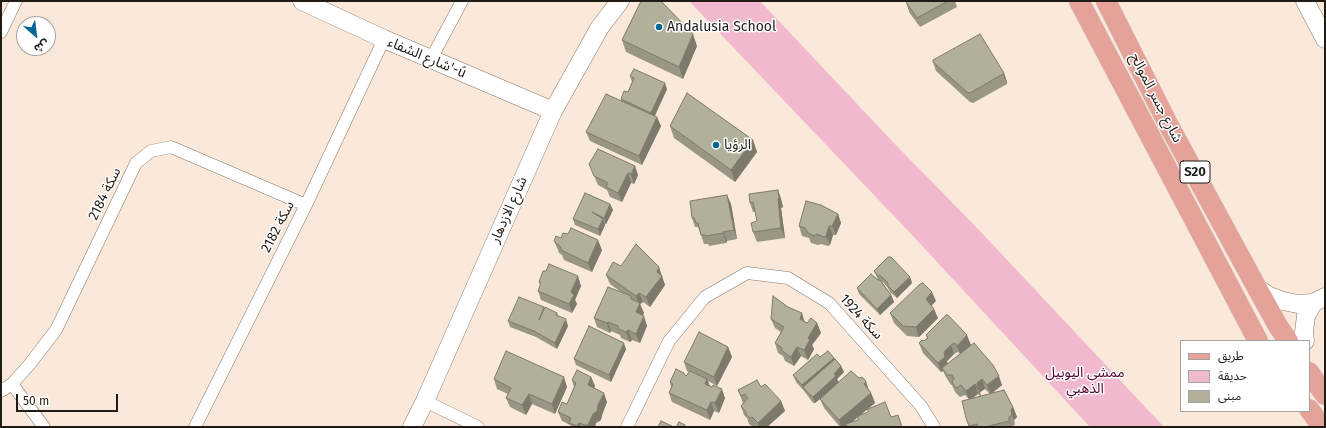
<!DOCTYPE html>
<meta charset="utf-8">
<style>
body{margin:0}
#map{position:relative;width:1326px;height:428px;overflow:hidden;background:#fae9da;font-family:"Fira Sans","Noto Sans Arabic",sans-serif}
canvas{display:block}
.frame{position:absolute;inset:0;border:2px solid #211b16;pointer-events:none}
.legend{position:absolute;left:1180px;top:340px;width:130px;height:72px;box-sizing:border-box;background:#fff;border:1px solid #a6a4a2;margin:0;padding:5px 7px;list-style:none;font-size:12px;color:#211b16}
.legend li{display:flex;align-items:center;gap:8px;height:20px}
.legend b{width:20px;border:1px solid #a6a4a2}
.north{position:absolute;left:16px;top:16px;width:40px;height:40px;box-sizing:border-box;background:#fff;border:1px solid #a6a4a2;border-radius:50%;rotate:152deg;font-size:11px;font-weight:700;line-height:16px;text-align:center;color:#211b16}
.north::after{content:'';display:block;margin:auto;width:14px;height:18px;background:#036695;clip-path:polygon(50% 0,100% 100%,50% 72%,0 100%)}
.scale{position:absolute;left:16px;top:394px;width:102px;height:18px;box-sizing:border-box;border:2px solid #211b16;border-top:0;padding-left:5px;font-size:12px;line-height:14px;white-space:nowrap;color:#211b16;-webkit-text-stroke:3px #fff;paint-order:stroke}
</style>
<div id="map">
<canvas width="1326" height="428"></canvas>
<div class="frame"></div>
<ul class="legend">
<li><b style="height:5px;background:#e5a299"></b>طريق</li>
<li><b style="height:11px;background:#f1b9ce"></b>حديقة</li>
<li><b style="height:11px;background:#b2af9b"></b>مبنى</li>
</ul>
<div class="north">ش</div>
<div class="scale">50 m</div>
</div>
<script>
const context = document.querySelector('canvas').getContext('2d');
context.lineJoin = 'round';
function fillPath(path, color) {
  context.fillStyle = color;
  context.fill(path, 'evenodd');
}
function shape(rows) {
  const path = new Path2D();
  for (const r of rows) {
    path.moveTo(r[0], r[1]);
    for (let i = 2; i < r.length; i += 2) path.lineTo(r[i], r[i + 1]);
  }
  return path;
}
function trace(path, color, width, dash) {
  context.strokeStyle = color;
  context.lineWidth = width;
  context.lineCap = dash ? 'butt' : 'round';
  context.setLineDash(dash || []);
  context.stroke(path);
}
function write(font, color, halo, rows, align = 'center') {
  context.font = font + ' "Fira Sans","Noto Sans Arabic",sans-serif';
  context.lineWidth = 3;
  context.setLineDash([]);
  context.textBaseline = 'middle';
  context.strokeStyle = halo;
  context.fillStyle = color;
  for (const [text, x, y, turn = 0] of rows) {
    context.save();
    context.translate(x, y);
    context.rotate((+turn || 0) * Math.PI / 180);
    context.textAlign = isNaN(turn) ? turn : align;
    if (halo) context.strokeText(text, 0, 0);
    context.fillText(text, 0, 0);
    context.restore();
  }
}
const green = shape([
 [689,1,760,1,891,140,979,230,1164,427,1090,427,913,236]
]);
const street = shape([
 [1,32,16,1],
 [431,59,462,1],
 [12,384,44,427],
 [1,391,12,384,29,365,56,330,136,163,151,151,171,147,306,205],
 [425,401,478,427],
 [195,427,306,205,384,39],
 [627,427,669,341,705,297,747,273,788,278,829,303,921,406,934,427]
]);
const secondary = shape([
 [302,1,384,39,553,111],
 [1305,1,1325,39],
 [1257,288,1269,296,1283,301,1298,304,1313,303,1325,297],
 [1305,341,1304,332,1306,316,1313,303],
 [412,427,425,401,553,111,600,27,620,1]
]);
const primary = shape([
 [1079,1,1258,341],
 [1106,1,1168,124,1257,288,1278,326,1288,341],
 [1309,372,1325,395],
 [1309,409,1322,427]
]);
const wall = shape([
 [906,1,955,1,957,7,920,27,909,12,906,2],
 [622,40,697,46,683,79,626,52],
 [933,62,1004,73,1007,82,1007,84,973,103,970,102,936,71],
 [630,76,667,89,655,116,661,126,642,165,590,141,586,132,621,100,621,99,628,92,632,82],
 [670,126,753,140,757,152,735,182,674,138],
 [589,164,635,166,638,175,634,184,631,183,622,202,610,197,607,190,598,185],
 [778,190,781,199,783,207,781,208,785,238,757,242,753,232,757,221,755,212,753,212,750,203],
 [610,204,613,210,606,224,605,224,605,225,600,236,575,225,573,219],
 [731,204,737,239,727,241,726,243,709,246,708,244,704,244,700,232,698,227,695,227,692,218],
 [838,214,841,223,836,235,833,235,830,245,828,246,821,244,818,245,811,243,809,238,802,236,799,226],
 [561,238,602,250,592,272,564,260,562,255,559,253,558,250,554,241],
 [621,266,663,276,662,277,665,285,650,307,643,302,640,304,644,313,642,315,647,326,640,343,632,340,630,342,621,338,620,335,611,331,610,333,597,327,594,318,621,292,610,284,606,275],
 [874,271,910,277,912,283,897,298,890,292,888,288,883,282,882,282,891,295,894,302,880,315,859,294,857,288,878,280,877,277],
 [539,282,581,286,575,300,577,304,572,313,541,300,538,291,540,285],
 [936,301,931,305,938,318,919,337,907,336,894,323,890,313],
 [544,308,557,313,558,315,568,326,557,349,536,337,510,327,508,321],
 [771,319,805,322,807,323,817,323,821,333,812,345,814,349,808,360,801,356,794,366,785,361,783,356,778,353,775,343,781,332,775,328],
 [926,335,971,345,966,349,1002,385,992,393,1013,407,1017,417,1014,420,1015,425,1012,426,1012,427,969,427,966,418,969,399,965,395,960,397,955,392,952,385,951,385,946,377,943,371,941,372,923,353,919,343,924,341,927,338],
 [958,352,960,354,948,364,947,361,954,354],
 [985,389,990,394,981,396,980,392],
 [978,394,980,396,972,399],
 [728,347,732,357,717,386,708,381,710,386,725,398,719,413,714,411,710,420,672,402,669,393,671,387,670,382,684,373,685,375,686,376,689,372,687,371,684,362],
 [626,349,611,382,576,365,574,359],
 [820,357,834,358,835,359,841,366,844,372,837,379,839,382,869,390,871,393,875,403,859,416,891,417,902,427,847,426,846,427,840,427,824,408,820,399,815,403,813,403,805,392,796,382,793,375],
 [858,417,858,420,850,423],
 [591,377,595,386,594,388,607,402,602,415,601,420,596,423,595,427,571,427,570,425,562,421,558,412,567,404,574,387,572,380],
 [494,379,567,387,555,414,532,404,526,415,510,407,506,398,508,394,497,389],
 [761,387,781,401,785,411,767,427,753,427,749,424,747,418,744,415,741,406,743,403,738,390]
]);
const shadedWall = shape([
 [693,34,697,46,683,79,679,67],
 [1004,73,1007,82,1007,84,1003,74],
 [665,83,667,89,653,119,651,113],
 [657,117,661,126,642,165,639,156],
 [753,140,757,152,735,182,731,170],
 [635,166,638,175,634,184,631,174],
 [628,173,631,183,622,202,618,193],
 [778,190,781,199,783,207,781,208,785,238,781,228,778,199],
 [727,195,731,204,737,239,734,230],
 [610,204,613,210,606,224,604,218],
 [838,214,841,223,836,235,832,226],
 [603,219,605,225,600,236,598,229],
 [829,226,833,235,830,245,826,236],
 [723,232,727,241,726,243,723,233],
 [598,240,602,250,592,272,588,263],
 [659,267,665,285,650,307,646,297],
 [578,276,581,286,575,300,577,304,572,313,569,304,571,292],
 [910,277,912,283,897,298,894,292],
 [932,292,936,301,929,308,926,299],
 [639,293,643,302,640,304,644,313,640,322,636,312,639,305,636,296],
 [891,295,894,302,880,315,877,309],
 [934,309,938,318,919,337,916,327],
 [802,313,805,323,800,319],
 [644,316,647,326,640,343,636,334],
 [566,319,568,326,557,349,555,343],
 [608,322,611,331,610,333,607,323],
 [817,323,821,333,812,345,814,349,808,360,804,350,808,338],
 [628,330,632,340,630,342,626,332],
 [967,335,971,345,961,355,957,346],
 [624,343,626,349,611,382,609,375],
 [951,345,954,354,947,361,948,367,942,368,943,371,941,372,938,363,944,352],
 [728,347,732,357,717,386,714,377],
 [797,347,801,356,794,366,791,357],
 [834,358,836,364,803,387,805,392,802,385],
 [841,366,844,372,837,379,839,383,815,403,813,397],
 [999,376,1002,385,991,394,987,385],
 [564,377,567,387,555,414,552,404],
 [591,377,595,386,592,394,588,385],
 [707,379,710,388,705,384],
 [982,379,985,389,980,392,981,398,978,389,977,383],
 [866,381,869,391,864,384],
 [975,384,978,394,969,400,966,391],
 [722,389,725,398,719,413,715,403],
 [604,393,607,402,602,415,601,420,596,423,595,427,589,427,588,425,593,414,598,405],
 [871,393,875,403,846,427,841,427,839,420],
 [529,394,532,404,526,415,522,405],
 [781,401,785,411,767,427,759,427,758,423],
 [711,402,714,411,710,420,707,410],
 [1013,407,1017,417,1014,420,1015,425,1011,410],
 [579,423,581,427,577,427,577,426]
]);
const building = shape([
 [641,1,661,1,693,34,679,67,622,40,641,1],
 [906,1,948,1,917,18,906,2,906,1],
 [980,34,1004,73,1003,74,970,93,967,92,933,62,933,60,980,34],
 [634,69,665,83,651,113,621,99,624,91,628,92,634,78,630,76,634,69],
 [687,93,753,140,731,170,670,126,687,93],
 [606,94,657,117,639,156,586,132,606,94],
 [598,149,635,166,631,174,628,173,618,193,606,187,608,183,594,176,589,164,598,149],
 [778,190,779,198,778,199,781,228,753,232,751,223,757,221,753,202,750,203,749,194,778,190],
 [585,193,610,204,604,218,592,212,603,219,598,229,573,219,585,193],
 [727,195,734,230,723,232,723,233,706,236,705,235,701,235,698,223,696,223,694,218,692,218,690,201,727,195],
 [806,201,821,205,838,214,832,226,829,226,826,236,824,237,817,234,814,236,808,233,805,228,799,226,806,201],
 [571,228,598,240,588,263,561,250,561,247,556,243,554,241,556,236,561,238,563,233,568,234,571,228],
 [636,244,659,267,657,272,662,276,646,297,639,293,636,296,606,275,613,262,621,266,636,244],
 [888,257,891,257,910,277,894,292,888,286,888,283,881,276,878,276,874,271,888,257],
 [549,264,578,276,571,292,574,295,569,304,538,291,541,283,539,282,543,271,546,271,549,264],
 [871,274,878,280,880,280,891,295,877,309,857,288,871,274],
 [923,283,932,292,926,299,934,309,916,327,903,326,890,313,920,284,923,283],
 [608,287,631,296,631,299,640,303,636,312,644,316,636,334,628,330,626,332,618,329,618,326,608,322,607,323,594,318,608,287],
 [773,296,788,307,802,313,800,319,807,323,811,318,817,323,808,338,810,340,804,350,797,347,791,357,782,351,782,348,775,343,784,327,771,319,773,296],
 [519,297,544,307,539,320,545,307,557,313,556,315,566,319,555,343,534,331,508,321,519,297],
 [946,315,948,315,967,335,957,346,955,343,951,345,944,352,945,357,938,363,919,343,922,340,924,341,928,338,926,335,946,315],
 [589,326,624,343,609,375,574,359,589,326],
 [699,332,728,347,714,377,684,362,699,332],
 [974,343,993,365,999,376,987,385,982,379,977,383,978,389,975,384,966,391,961,385,956,388,952,382,954,379,952,375,947,375,942,368,974,343],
 [506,351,564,377,552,404,529,394,522,405,506,398,511,388,494,379,506,351],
 [828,351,834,358,802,385,793,375,817,354,820,357,828,351],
 [835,359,841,366,834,374,836,376,813,397,811,396,803,387,835,359],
 [676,369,684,373,684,374,686,376,690,371,707,379,705,384,712,387,713,385,722,389,715,403,711,402,707,410,669,393,673,384,670,382,676,369],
 [577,370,591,377,588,385,604,393,598,405,597,411,593,414,588,425,585,425,579,423,577,426,569,423,571,418,558,412,562,402,567,404,576,383,572,380,577,370],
 [851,371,859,378,862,377,866,381,864,384,871,393,839,420,820,399,851,371],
 [757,380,761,387,765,384,781,401,758,423,752,417,750,418,746,414,746,412,741,406,748,398,745,394,741,396,738,390,757,380],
 [1004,390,1013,407,1011,410,1012,415,1009,417,1009,421,985,427,978,427,977,424,969,426,966,418,962,401,1004,390],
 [885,402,891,417,898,415,902,427,847,427,846,424,858,420,858,416,868,412,868,409,885,402],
 [661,421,674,427,658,427,661,421],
 [679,422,685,425,684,427,676,427,679,422]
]);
const markers = [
 [659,27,4,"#036695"],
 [716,145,4,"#036695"]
];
const shields = [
 [1195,172,30]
];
const shieldNames = [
 ["S20",1195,172]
];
const poiNames = [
 ["Andalusia School",667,27],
 ["الرؤيا",724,145]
];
const streetNames = [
 ["شارع الشفاء'-ú",427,58,23],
 ["شارع جسر الموالح",1156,98,63],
 ["سكة 2184",105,194,-64],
 ["شارع الازدهار",509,210,-66],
 ["سكة 2182",278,227,-63],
 ["سكة 1924",861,317,47]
];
const parkNames = [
 ["ممشى اليوبيل",1085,373],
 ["الذهبي",1085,389]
];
fillPath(green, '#f1b9ce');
trace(street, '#867769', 13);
trace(secondary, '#867769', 19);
trace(primary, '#d7d6d5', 21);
trace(street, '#fff', 12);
trace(secondary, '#fff', 18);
trace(primary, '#e5a299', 20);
fillPath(wall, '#999685');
fillPath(shadedWall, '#7d7a6c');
fillPath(building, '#b2af9b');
trace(building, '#7d7a6c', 1);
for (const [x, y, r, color] of markers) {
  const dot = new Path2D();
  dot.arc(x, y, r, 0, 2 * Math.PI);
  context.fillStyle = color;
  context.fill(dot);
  trace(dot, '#fff', 1.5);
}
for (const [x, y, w] of shields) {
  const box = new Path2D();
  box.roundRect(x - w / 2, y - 11, w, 22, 3);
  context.fillStyle = '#fff';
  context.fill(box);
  trace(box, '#211b16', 1);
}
write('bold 13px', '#211b16', null, shieldNames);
write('14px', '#211b16', '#fff', poiNames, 'left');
write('14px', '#211b16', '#fff', streetNames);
write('14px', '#53012e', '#fff', parkNames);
</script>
